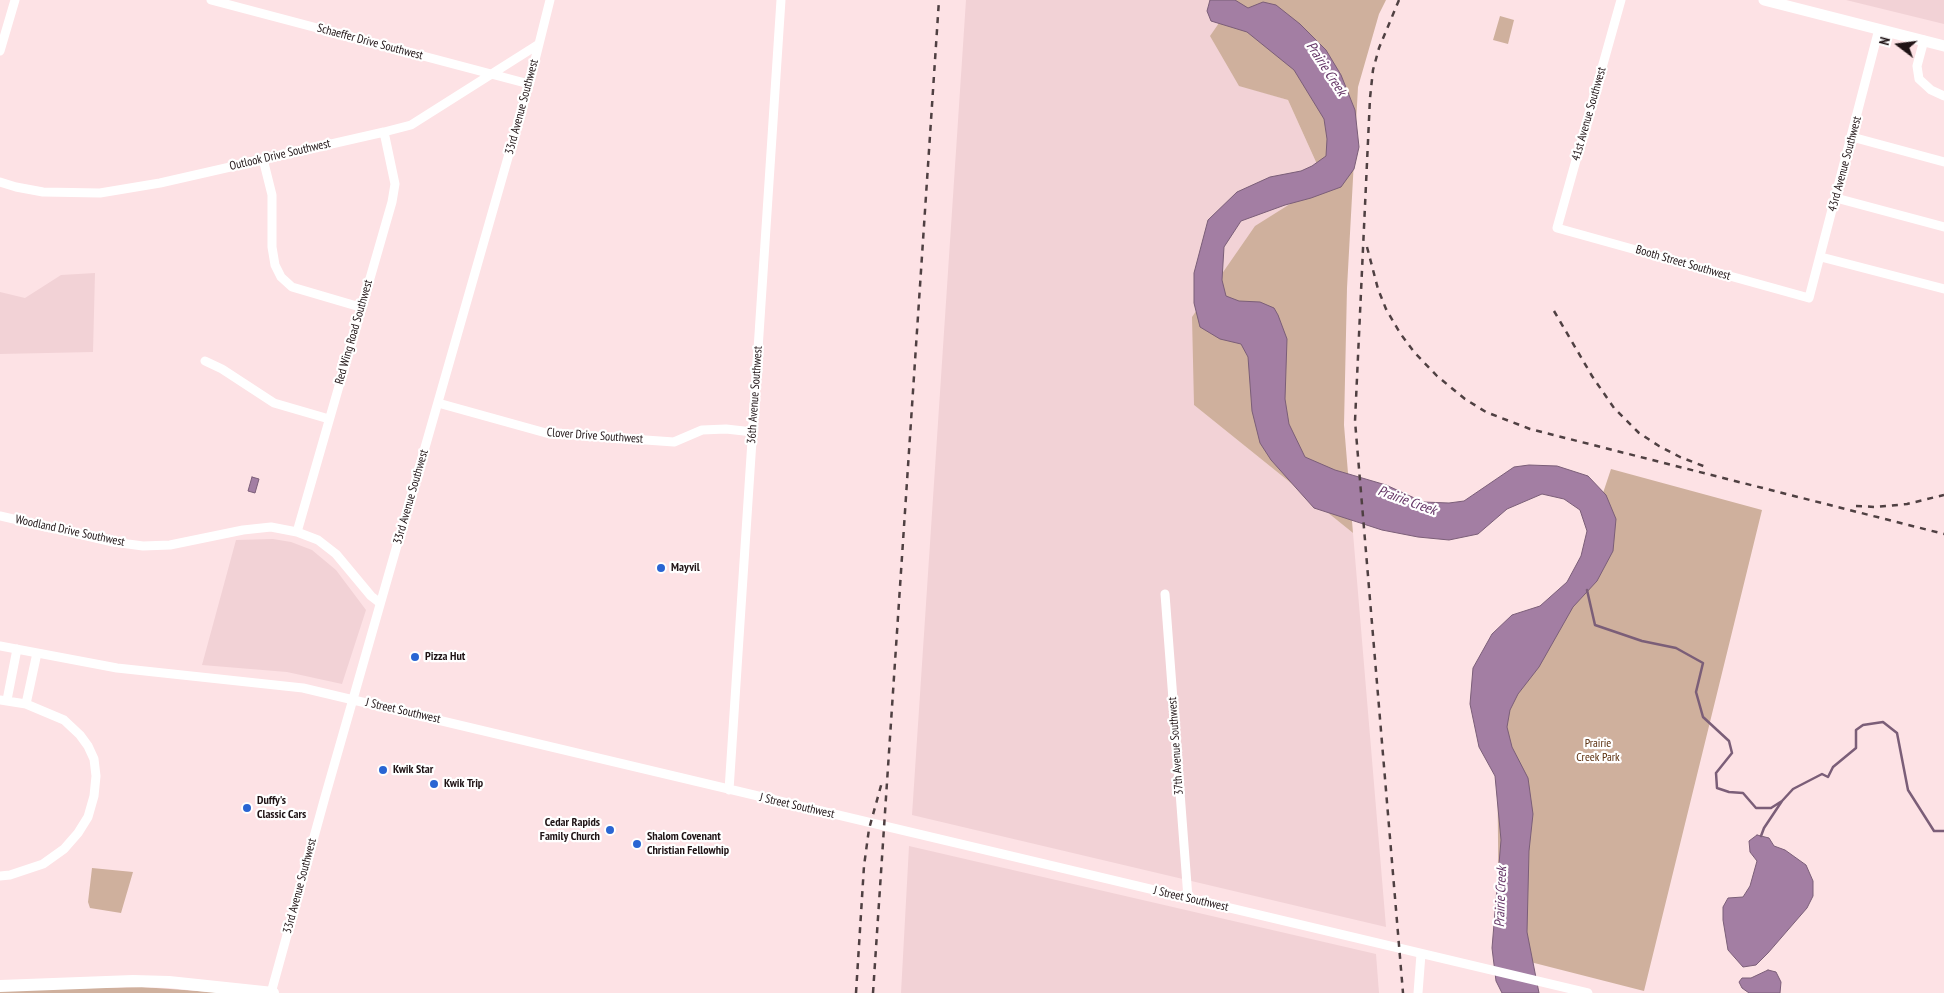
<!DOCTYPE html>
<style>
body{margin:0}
#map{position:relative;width:1944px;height:993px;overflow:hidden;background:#fde2e5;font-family:"PT Sans Narrow",sans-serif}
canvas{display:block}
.north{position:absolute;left:1874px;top:20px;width:50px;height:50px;-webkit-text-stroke:4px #fff;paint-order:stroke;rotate:285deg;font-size:14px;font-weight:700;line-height:20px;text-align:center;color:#1f1315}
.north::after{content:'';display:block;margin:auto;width:18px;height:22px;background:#1f1315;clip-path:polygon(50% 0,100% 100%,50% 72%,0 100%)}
</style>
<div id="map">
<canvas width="1944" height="993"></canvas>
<div class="north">N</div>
</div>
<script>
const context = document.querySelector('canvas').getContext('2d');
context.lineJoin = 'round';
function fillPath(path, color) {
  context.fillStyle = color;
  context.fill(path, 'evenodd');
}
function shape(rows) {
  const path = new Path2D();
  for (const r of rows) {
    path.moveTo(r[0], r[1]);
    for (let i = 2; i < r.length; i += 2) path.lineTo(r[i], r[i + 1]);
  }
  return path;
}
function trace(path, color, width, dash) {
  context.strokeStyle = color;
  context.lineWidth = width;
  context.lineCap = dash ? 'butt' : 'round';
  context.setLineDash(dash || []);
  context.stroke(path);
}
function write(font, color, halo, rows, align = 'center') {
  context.font = font + ' "PT Sans Narrow",sans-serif';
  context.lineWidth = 4.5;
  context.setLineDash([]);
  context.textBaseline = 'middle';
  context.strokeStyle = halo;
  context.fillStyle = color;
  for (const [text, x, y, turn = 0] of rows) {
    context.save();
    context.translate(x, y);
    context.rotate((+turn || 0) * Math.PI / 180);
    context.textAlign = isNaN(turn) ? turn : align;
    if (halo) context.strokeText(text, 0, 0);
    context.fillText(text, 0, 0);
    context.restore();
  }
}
const built = shape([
 [966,0,1235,0,1239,85,1288,100,1325,182,1194,405,1353,533,1386,927,912,815],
 [1846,0,1944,0,1944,24],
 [95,273,93,352,0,354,0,292,25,298,61,275],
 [273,539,291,542,312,550,336,570,366,610,342,684,287,672,202,665,236,540],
 [909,846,1376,954,1379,993,901,993]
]);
const green = shape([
 [1235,0,1386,0,1379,14,1358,87,1347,288,1344,425,1353,533,1194,405,1192,317,1255,226,1325,182,1288,100,1239,86,1210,36],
 [1500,16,1514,20,1508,44,1493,40],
 [1611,469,1762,510,1644,991,1499,954,1497,727,1575,577],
 [92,868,133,872,121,913,90,908,88,902],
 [142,987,226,993,0,993,0,990]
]);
const water = shape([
 [1210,0,1235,0,1248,8,1263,2,1276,5,1300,24,1326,50,1341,75,1355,110,1359,147,1354,169,1341,187,1311,198,1285,205,1241,221,1224,247,1222,280,1226,296,1239,301,1260,302,1274,308,1278,315,1287,339,1285,399,1289,424,1305,457,1335,470,1386,485,1423,502,1449,503,1464,501,1514,467,1529,465,1557,466,1588,476,1606,495,1616,519,1613,551,1597,581,1573,607,1539,667,1518,694,1510,710,1507,727,1512,747,1528,778,1533,814,1529,851,1527,932,1539,993,1502,993,1496,981,1492,948,1501,840,1495,776,1479,747,1470,704,1473,668,1492,634,1512,615,1540,606,1567,582,1581,556,1587,531,1580,510,1564,499,1542,494,1507,509,1478,534,1449,540,1418,537,1382,530,1314,508,1271,460,1260,443,1252,411,1248,357,1241,344,1220,339,1200,327,1194,303,1194,273,1208,220,1237,192,1270,177,1301,171,1312,166,1326,156,1327,139,1324,119,1294,70,1247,32,1211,21,1207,11,1210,0],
 [252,477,259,479,255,493,248,491,252,477],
 [1757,835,1769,838,1774,846,1785,850,1806,865,1813,881,1813,896,1807,908,1768,953,1756,965,1743,967,1728,950,1723,920,1723,907,1728,898,1743,897,1750,886,1757,861,1750,852,1749,841,1757,835],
 [1768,970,1776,972,1781,982,1780,993,1749,993,1742,988,1739,982,1742,978,1751,978,1768,970]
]);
const stream = shape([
 [1587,590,1595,625,1642,641,1676,648,1703,663,1696,692,1703,717,1729,741,1732,753,1716,773,1717,788,1729,792,1743,793,1756,808,1771,808,1782,801],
 [1761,836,1764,828,1782,801,1793,789,1822,774,1828,777,1833,767,1856,748,1856,730,1863,725,1883,722,1897,733,1908,790,1934,831,1944,831]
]);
const minor = shape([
 [211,0,529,84],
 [1621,0,1557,228,1809,298,1879,29],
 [1924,40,1917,66,1919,79,1931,90,1944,96],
 [0,51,15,0],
 [1852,137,1944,162],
 [263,159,272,195,272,247,275,265,281,277,292,287,360,307],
 [0,182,16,187,43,192,100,193,160,183,384,132,411,125,539,44],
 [1836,198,1944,227],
 [1821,257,1944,289],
 [205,361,222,369,274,403,329,419],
 [438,403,546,433,674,442,702,430,726,429,753,432],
 [0,516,113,542,143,546,170,545,243,530,271,527,297,532,318,540,336,554,371,596,380,603],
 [297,532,392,202,395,184,384,132],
 [1165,594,1188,898],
 [0,646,117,668,303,688,1588,993],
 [0,700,26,704,64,720,80,735,88,746,94,759,96,776,94,796,88,817,78,833,64,849,43,864,10,875,0,876],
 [7,700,17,649],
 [26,704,37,653],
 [729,790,781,0],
 [271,993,325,797,529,84,550,0],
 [1418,993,1421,954]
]);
const major = shape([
 [1764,0,1944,46]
]);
const highway = shape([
 [0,986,133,981,169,982,273,993]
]);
const rail = shape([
 [1399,0,1379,48,1373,70,1370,98,1355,421,1403,993],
 [1367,247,1378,289,1386,309,1400,333,1414,352,1437,376,1465,399,1486,412,1530,429,1944,534],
 [1554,311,1592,376,1614,408,1639,433,1659,446,1680,457,1706,467],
 [1856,506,1876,507,1907,504,1944,495],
 [856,993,864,866,869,829,882,782],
 [873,993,939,0]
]);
const markers = [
 [661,568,5,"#2965d3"],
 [415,657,5,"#2965d3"],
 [383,770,5,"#2965d3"],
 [434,784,5,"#2965d3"],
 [247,808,5,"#2965d3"],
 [610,830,5,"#2965d3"],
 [637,844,5,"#2965d3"]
];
const streetNames = [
 ["Schaeffer Drive Southwest",370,42,15],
 ["33rd Avenue Southwest",522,107,-75],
 ["41st Avenue Southwest",1589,114,-74],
 ["Outlook Drive Southwest",280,155,-13],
 ["43rd Avenue Southwest",1845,164,-75],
 ["Booth Street Southwest",1683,263,16],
 ["Red Wing Road Southwest",354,332,-74],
 ["36th Avenue Southwest",755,395,-86],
 ["Clover Drive Southwest",595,436,4],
 ["33rd Avenue Southwest",411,497,-74],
 ["Woodland Drive Southwest",70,531,12],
 ["J Street Southwest",403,711,13],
 ["37th Avenue Southwest",1176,746,-94],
 ["J Street Southwest",797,806,13],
 ["33rd Avenue Southwest",300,886,-75],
 ["J Street Southwest",1191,899,13]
];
const poiNames = [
 ["Mayvil",671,568],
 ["Pizza Hut",425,657],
 ["Kwik Star",393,770],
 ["Kwik Trip",444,784],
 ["Duffy's",257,801],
 ["Classic Cars",257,815],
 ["Cedar Rapids",600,823,"right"],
 ["Family Church",600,837,"right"],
 ["Shalom Covenant",647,837],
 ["Christian Fellowhip",647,851]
];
const parkNames = [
 ["Prairie",1598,744],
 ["Creek Park",1598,758]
];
const waterNames = [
 ["Prairie Creek",1326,69,57],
 ["Prairie Creek",1407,501,20],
 ["Prairie Creek",1501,897,-88]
];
fillPath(built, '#f2d2d6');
fillPath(green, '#cfb09d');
fillPath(water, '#a37ea3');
trace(water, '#7b5e78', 1);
trace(stream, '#7b5e78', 2.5);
trace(minor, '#fff', 9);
trace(major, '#fff', 11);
trace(highway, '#fff', 12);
trace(rail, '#4f4042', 2.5, [6, 6]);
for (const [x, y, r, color] of markers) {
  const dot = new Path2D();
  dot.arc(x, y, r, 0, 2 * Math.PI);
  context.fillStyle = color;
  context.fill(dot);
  trace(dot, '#fff', 2);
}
write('12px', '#1f1315', '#fff', streetNames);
write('bold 12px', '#1f1315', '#fff', poiNames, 'left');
write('12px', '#592d0c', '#fff', parkNames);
write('italic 14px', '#653566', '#fff', waterNames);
</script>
